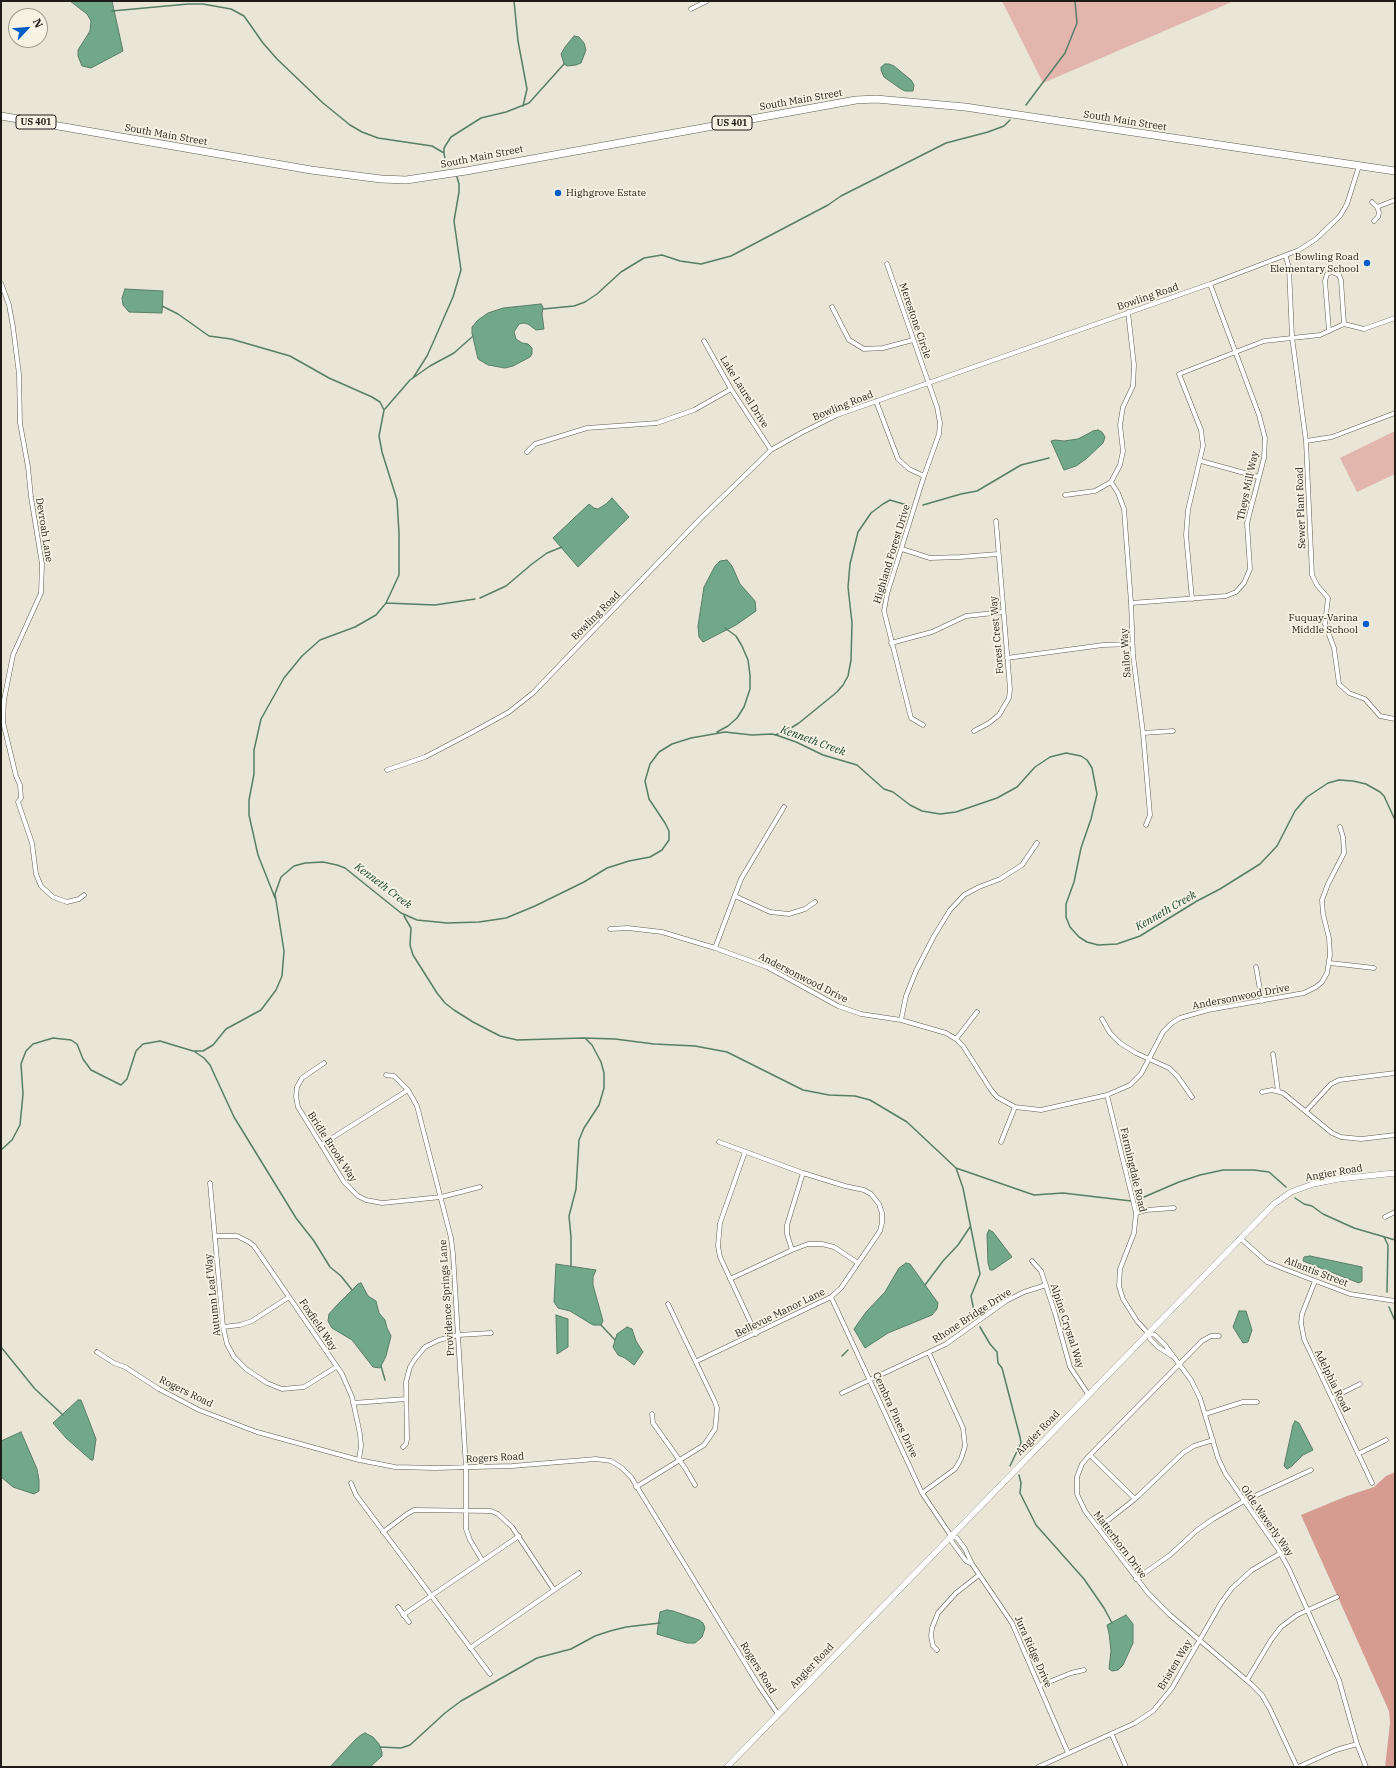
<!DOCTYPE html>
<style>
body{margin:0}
#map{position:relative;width:1396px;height:1768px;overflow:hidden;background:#e9e5d7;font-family:"IBM Plex Serif",serif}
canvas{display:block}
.frame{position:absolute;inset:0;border:2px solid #1d1c17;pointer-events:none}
.north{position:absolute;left:8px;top:8px;width:40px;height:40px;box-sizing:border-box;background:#f6f2e4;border:1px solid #9f9c92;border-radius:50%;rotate:64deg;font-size:11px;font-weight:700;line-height:16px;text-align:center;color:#1d1c17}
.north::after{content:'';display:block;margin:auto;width:14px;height:18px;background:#015dc6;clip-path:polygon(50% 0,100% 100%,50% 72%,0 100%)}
</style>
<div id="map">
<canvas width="1396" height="1768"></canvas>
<div class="frame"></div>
<div class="north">N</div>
</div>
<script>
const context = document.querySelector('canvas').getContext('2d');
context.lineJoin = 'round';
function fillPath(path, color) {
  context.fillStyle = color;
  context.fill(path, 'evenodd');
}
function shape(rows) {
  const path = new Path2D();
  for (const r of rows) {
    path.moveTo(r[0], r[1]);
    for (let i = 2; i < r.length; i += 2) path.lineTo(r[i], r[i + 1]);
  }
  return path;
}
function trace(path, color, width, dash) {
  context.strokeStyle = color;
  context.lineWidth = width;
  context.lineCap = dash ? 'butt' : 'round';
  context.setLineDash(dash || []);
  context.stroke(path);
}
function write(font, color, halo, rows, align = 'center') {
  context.font = font + ' "IBM Plex Serif",serif';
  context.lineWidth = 3.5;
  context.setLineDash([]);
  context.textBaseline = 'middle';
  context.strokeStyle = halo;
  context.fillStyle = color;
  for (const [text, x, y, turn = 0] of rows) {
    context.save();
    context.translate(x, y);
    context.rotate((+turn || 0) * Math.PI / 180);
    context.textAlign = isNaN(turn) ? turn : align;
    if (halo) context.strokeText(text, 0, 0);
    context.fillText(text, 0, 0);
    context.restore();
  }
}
const green = shape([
 [1002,1,1234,1,1043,83],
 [1395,431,1395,474,1357,492,1340,458]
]);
const forest = shape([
 [1395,1472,1395,1767,1385,1767,1390,1723,1389,1711,1301,1515,1347,1496,1374,1487,1386,1476]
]);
const water = shape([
 [70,1,112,1,123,51,91,68,82,66,78,56,78,50,90,31,91,21,87,14,70,1],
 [574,36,579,37,584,43,586,50,581,63,576,65,567,66,564,64,561,54,565,47,574,36],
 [885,64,889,64,894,66,911,80,914,85,913,91,905,91,901,89,884,77,881,70,881,67,885,64],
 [125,289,163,291,162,313,129,312,123,305,122,298,125,289],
 [541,304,543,307,542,314,544,329,536,330,528,324,524,323,519,324,514,332,516,339,522,343,528,344,532,348,532,354,530,357,513,366,505,368,488,365,478,359,472,333,472,327,478,320,488,313,503,308,541,304],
 [1098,430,1102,432,1105,437,1103,443,1086,459,1076,466,1064,470,1051,441,1055,440,1064,441,1078,439,1093,431,1098,430],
 [612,498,629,517,578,567,553,538,589,504,594,508,598,509,606,504,612,498],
 [727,560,732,566,740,584,755,601,756,611,736,625,703,642,699,637,698,626,704,587,715,566,720,561,727,560],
 [989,1230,993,1232,1012,1257,993,1270,990,1270,988,1263,987,1234,989,1230],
 [1310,1256,1362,1267,1362,1281,1359,1283,1303,1261,1304,1257,1310,1256],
 [906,1263,910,1264,938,1303,937,1309,932,1315,888,1333,865,1348,854,1329,866,1312,885,1292,899,1268,906,1263],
 [556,1264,596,1270,593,1277,593,1285,603,1321,601,1325,593,1325,570,1311,558,1308,554,1302,556,1264],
 [361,1283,368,1296,376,1301,379,1313,385,1320,387,1328,391,1336,386,1356,380,1368,373,1367,352,1340,332,1328,328,1321,329,1314,337,1305,358,1284,361,1283],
 [1239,1311,1246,1311,1252,1330,1248,1342,1243,1343,1233,1327,1239,1311],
 [556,1315,568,1319,568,1347,557,1354,556,1315],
 [627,1327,632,1329,636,1341,643,1352,634,1365,625,1358,618,1355,613,1347,617,1334,627,1327],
 [78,1400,81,1400,96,1439,93,1460,91,1460,66,1438,53,1423,78,1400],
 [1295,1421,1299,1423,1313,1450,1303,1455,1292,1466,1287,1469,1284,1466,1293,1425,1295,1421],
 [21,1432,37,1469,39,1480,39,1491,34,1494,13,1487,1,1477,1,1441,21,1432],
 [667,1610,673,1611,699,1620,703,1623,705,1628,702,1637,695,1643,687,1643,657,1634,660,1612,667,1610],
 [1126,1615,1133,1624,1133,1643,1123,1665,1118,1670,1112,1671,1109,1669,1111,1651,1109,1633,1107,1625,1126,1615],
 [365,1733,373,1737,379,1744,382,1752,382,1756,370,1767,330,1767,355,1740,361,1735,365,1733]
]);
const stream = shape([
 [514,1,518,41,527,89,523,106],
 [112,11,188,4,203,4,231,9,244,16,263,43,277,59,323,103,350,125,362,132,378,138,432,146,444,153],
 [1026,105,1065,53,1077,23,1075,1],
 [451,167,445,159,444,153,444,148,451,137,481,118,506,112,529,103,564,64],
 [162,306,178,314,209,336,231,339,290,356,329,378,372,397,380,402,384,410],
 [543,309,574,306,585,302,597,294,621,272,644,258,662,255,680,261,701,264,731,256,828,205,841,196,946,143,988,132,1004,126,1010,120],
 [413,378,427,356,432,345,453,297,461,270,454,221,459,192,459,184,457,177],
 [923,505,961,494,977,491,1021,465,1049,458],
 [480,598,506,586,532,564,547,553,562,547],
 [386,603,435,605,475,599],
 [717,732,728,726,737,718,744,707,750,689,750,675,748,660,742,646,736,636,725,628],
 [775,735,786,731,799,723,837,692,843,685,848,676,851,660,852,623,848,587,850,564,858,532,871,513,883,504,890,500,910,506],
 [275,898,258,855,249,815,249,800,254,774,254,750,261,719,284,678,302,656,320,640,355,627,376,615,386,603,399,575,399,533,397,500,382,452,379,436,384,410,410,380,430,366,454,353,472,337],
 [404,916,411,928,410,945,413,955,437,993,445,1003,454,1010,473,1022,500,1036,517,1040,583,1038,615,1039,654,1044,695,1046,727,1052,803,1090,829,1095,855,1096,870,1100,907,1122,956,1168,963,1188,980,1274,971,1296,975,1316],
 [195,1052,204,1058,210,1065,234,1117,296,1218,314,1241,330,1267,341,1276,352,1290],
 [1,1150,12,1140,20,1125,23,1094,21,1064,26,1051,33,1044,53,1038,71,1040,77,1044,83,1059,91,1070,121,1085,127,1079,136,1051,143,1044,160,1041,193,1051,203,1051,213,1045,226,1029,261,1010,276,990,282,976,284,951,275,894,281,877,294,866,305,863,323,862,337,865,345,868,401,913,417,920,447,923,479,922,506,918,535,906,584,882,607,868,629,861,650,857,662,850,669,840,669,831,665,823,649,799,645,781,650,764,659,752,672,744,691,738,725,732,752,735,772,734,779,736,796,742,823,755,857,765,884,789,893,792,910,805,922,811,940,814,956,812,997,798,1017,787,1035,767,1050,757,1066,753,1081,756,1087,760,1092,768,1097,794,1091,819,1081,848,1074,882,1066,904,1066,917,1070,927,1079,937,1087,942,1098,945,1117,944,1140,936,1197,901,1220,889,1260,864,1277,846,1295,811,1307,797,1328,783,1339,780,1353,781,1366,784,1380,792,1384,796,1395,820],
 [956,1168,1034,1195,1063,1193,1131,1201],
 [1295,1198,1304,1204,1312,1206,1323,1214,1354,1228,1395,1240],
 [1137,1200,1179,1182,1200,1175,1223,1170,1254,1170,1269,1172,1286,1187],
 [1384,1237,1388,1245,1387,1292],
 [571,1266,571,1237,569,1216,576,1189,579,1140,584,1128,599,1105,604,1088,604,1073,601,1062,592,1045,586,1039],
 [925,1285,943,1261,958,1245,970,1227],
 [1389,1307,1395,1321],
 [601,1325,615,1340],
 [980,1327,990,1344,997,1352,998,1363,1002,1368,1020,1437,1021,1443,1010,1466],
 [1,1347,35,1389,63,1415],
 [842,1356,848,1350],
 [381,1366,385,1380],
 [1019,1475,1021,1483,1020,1493,1036,1525,1084,1579,1104,1608,1112,1623],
 [380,1747,401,1748,410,1745,445,1713,461,1701,537,1658,571,1649,595,1636,610,1631,626,1627,660,1623]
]);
const street = shape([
 [691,9,707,1],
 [1372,202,1377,207,1395,200],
 [1374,221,1378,217,1379,212,1377,207],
 [1286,257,1289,268,1292,337,1306,441,1312,575,1317,585,1328,598,1325,624,1334,648,1339,684,1349,693,1365,699,1380,716,1395,719],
 [887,264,937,407,940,423,939,434,924,476,887,594,884,611,911,718,923,725],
 [1,283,9,305,13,327,19,374,20,423,28,467,31,497,42,564,41,593,13,655,4,700,3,722,16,776,20,785,21,798,18,802,32,843,36,874,41,886,53,897,67,902,79,899,84,895],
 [832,307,849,340,864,349,883,348,913,340],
 [1329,331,1325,281,1327,274,1332,272,1339,275,1341,280,1344,324],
 [704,341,731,389,771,450],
 [876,401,898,459,909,469,924,476],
 [1306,441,1332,437,1395,413],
 [527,452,535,444,587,428,657,423,694,410,731,389],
 [1201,461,1259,477],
 [1111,482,1118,493,1124,509,1131,603,1133,655,1143,733,1150,815,1146,825],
 [1065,495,1095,491,1111,482,1120,465,1123,451,1120,425,1123,407,1133,386,1134,365,1128,312],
 [902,549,930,558,960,557,998,554],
 [1192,599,1186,535,1188,510,1203,446,1201,430,1179,374,1264,341,1320,335,1344,324,1364,329,1395,318],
 [1131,603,1226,596,1236,592,1244,583,1250,569,1247,523,1264,458,1265,438,1259,415,1210,284],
 [891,643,932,632,966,616,1003,612],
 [1007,658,1103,645,1132,644],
 [974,731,989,723,999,715,1009,698,1010,689,996,521],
 [1143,733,1173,731],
 [387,770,425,757,469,734,509,712,533,693,701,518,771,450,801,433,837,415,1210,284,1299,250,1316,239,1340,216,1347,204,1359,166],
 [735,896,770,912,789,914,805,909,815,902],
 [610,929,628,928,662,932,715,948,767,967,838,1006,861,1014,901,1020,946,1033,956,1039,963,1046,991,1090,997,1097,1015,1107,1041,1110,1107,1095,1130,1085,1141,1074,1163,1032,1172,1023,1180,1018,1208,1010,1304,993,1316,987,1322,982,1327,973,1330,955,1329,938,1323,914,1322,900,1328,884,1344,853,1343,837,1340,827],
 [715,948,741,879,784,807],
 [1330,963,1374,968],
 [1256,967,1262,1001],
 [1102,1019,1110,1033,1120,1043,1136,1053,1169,1068,1178,1077,1192,1097],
 [901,1020,906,996,916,971,934,936,950,910,964,895,979,887,1000,879,1022,865,1037,843],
 [956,1039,977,1012],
 [1273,1054,1278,1091],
 [324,1063,302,1078,297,1087,296,1097,298,1107,344,1182,358,1196,366,1200,382,1203,441,1197,480,1187],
 [386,1075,394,1076,408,1090,417,1106,451,1238,453,1254,466,1468,466,1529,470,1540,482,1560],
 [1262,1092,1272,1090,1283,1093,1332,1133,1341,1137,1361,1139,1395,1135],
 [1107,1095,1136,1213,1134,1233,1120,1269,1119,1286,1123,1299,1137,1321,1148,1333,1155,1335,1165,1345,1191,1380,1200,1398,1218,1458,1225,1473,1278,1549,1289,1569,1339,1680,1357,1744,1366,1767],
 [1306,1111,1331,1084,1339,1080,1395,1073],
 [1001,1142,1015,1107],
 [321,1145,408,1090],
 [745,1152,720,1223,718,1246,720,1257,756,1334],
 [210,1183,223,1327,227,1344,234,1357,246,1369,267,1383,282,1389,304,1387,336,1367],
 [1136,1213,1146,1210,1174,1208],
 [1385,1217,1395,1212],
 [215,1236,237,1236,249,1242,254,1246,342,1374,352,1397,360,1434,361,1446,359,1460],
 [1240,1238,1267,1262,1284,1269,1350,1294,1395,1301],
 [792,1250,787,1234,787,1225,803,1173],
 [1032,1261,1041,1271,1055,1313,1070,1367,1088,1394],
 [730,1279,792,1250,808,1244,822,1244,834,1247,858,1263],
 [1315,1281,1302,1314,1301,1323,1304,1339,1372,1483],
 [831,1297,922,1493,951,1536,952,1542,966,1561,972,1564],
 [223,1327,240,1325,252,1321,289,1297],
 [1148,1333,1150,1339,1158,1347,1172,1356],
 [1219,1336,1211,1336,1202,1341,1087,1458,1082,1464,1077,1477,1077,1494,1085,1511,1148,1593,1170,1615,1251,1684,1262,1695,1270,1709,1297,1767],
 [97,1352,114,1363,125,1367,159,1389,199,1410,257,1432,359,1460,395,1467,435,1468,512,1466,596,1459,611,1461,622,1468,631,1477,759,1686,778,1714],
 [697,1361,831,1297,841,1288,880,1231,882,1223,882,1213,879,1204,871,1194,864,1190,845,1186,803,1173,719,1142],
 [842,1393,946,1344,1006,1301,1024,1292,1046,1285],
 [1332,1398,1360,1384],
 [353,1403,406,1399],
 [652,1414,653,1423,685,1468,695,1485],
 [1205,1414,1243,1402,1257,1402],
 [403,1447,406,1444,407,1439,406,1382,410,1367,415,1359,425,1347,439,1340,458,1335,491,1333],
 [1358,1454,1386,1440],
 [1090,1455,1135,1499],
 [351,1483,356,1495,490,1674],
 [636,1487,704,1445,715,1429,716,1420,717,1408,715,1402,668,1304],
 [922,1493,955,1469,961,1459,965,1446,963,1428,929,1353],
 [1098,1528,1135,1499,1183,1453,1194,1446,1213,1440],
 [383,1532,407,1514,414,1510,491,1511,498,1514,512,1527,554,1590],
 [951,1536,957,1538,965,1549,972,1564,1012,1623,1068,1753],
 [1136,1579,1170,1555,1196,1531,1213,1519,1244,1501,1311,1470],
 [398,1607,409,1622],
 [403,1615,519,1536],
 [470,1648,579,1573],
 [937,1650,933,1646,931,1636,932,1628,938,1613,956,1593,979,1575],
 [1247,1680,1271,1640,1281,1627,1297,1615,1337,1597],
 [1039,1686,1071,1673,1084,1670],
 [1112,1735,1126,1767],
 [1038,1767,1135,1723,1153,1711,1172,1688,1221,1603,1232,1588,1252,1570,1281,1553],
 [1298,1767,1336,1750,1357,1744]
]);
const secondary = shape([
 [727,1767,1274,1204,1291,1192,1313,1184,1338,1179,1395,1173]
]);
const highway = shape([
 [1,116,311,170,381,179,406,180,466,171,856,100,876,99,965,107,1395,171]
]);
const markers = [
 [558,193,4,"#015dc6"],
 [1367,263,4,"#015dc6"],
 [1366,624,4,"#015dc6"]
];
const shields = [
 [36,122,40],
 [732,123,40]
];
const shieldNames = [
 ["US 401",36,122],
 ["US 401",732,123]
];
const streetNames = [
 ["South Main Street",801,100,-10],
 ["South Main Street",1125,121,9],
 ["South Main Street",166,135,10],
 ["South Main Street",482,157,-11],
 ["Bowling Road",1148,297,-19],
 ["Merestone Circle",915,321,71],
 ["Lake Laurel Drive",744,392,58],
 ["Bowling Road",843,406,-22],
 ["Theys Mill Way",1248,486,-78],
 ["Sewer Plant Road",1301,508,-92],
 ["Devroah Lane",44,530,81],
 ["Highland Forest Drive",892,554,-73],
 ["Bowling Road",596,616,-45],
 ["Forest Crest Way",997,635,-95],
 ["Sailor Way",1126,653,-94],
 ["Andersonwood Drive",803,978,27],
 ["Andersonwood Drive",1241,997,-11],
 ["Bridle Brook Way",332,1147,57],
 ["Farmingdale Road",1133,1170,77],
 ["Angier Road",1334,1173,-10],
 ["Atlantis Street",1316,1272,21],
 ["Autumn Leaf Way",213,1295,-96],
 ["Providence Springs Lane",447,1298,-94],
 ["Bellevue Manor Lane",780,1313,-26],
 ["Rhone Bridge Drive",972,1316,-33],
 ["Foxfield Way",318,1325,56],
 ["Alpine Crystal Way",1067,1326,72],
 ["Adelphia Road",1332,1381,64],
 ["Rogers Road",186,1392,26],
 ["Cembra Pines Drive",895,1415,65],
 ["Angier Road",1038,1433,-46],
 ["Rogers Road",495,1458,-3],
 ["Olde Waverly Way",1267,1521,55],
 ["Matterhorn Drive",1120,1545,53],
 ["Jura Ridge Drive",1033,1652,66],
 ["Bristen Way",1175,1665,-59],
 ["Angier Road",812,1666,-46],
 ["Rogers Road",758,1668,58]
];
const poiNames = [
 ["Highgrove Estate",566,193,"left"],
 ["Bowling Road",1359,257],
 ["Elementary School",1359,269],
 ["Fuquay-Varina",1358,618],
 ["Middle School",1358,630]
];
const waterNames = [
 ["Kenneth Creek",813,741,20],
 ["Kenneth Creek",383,886,37],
 ["Kenneth Creek",1166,911,-30]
];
fillPath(green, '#e2b5ad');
fillPath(forest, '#d69c92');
fillPath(water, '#72a88a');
trace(water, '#587e68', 1);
trace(stream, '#587e68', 1.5);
trace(street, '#5f5c4f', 5);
trace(secondary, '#5f5c4f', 6);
trace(highway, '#5f5c4f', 8);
trace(street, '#fff', 4);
trace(secondary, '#fff', 5.5);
trace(highway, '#fff', 7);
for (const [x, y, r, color] of markers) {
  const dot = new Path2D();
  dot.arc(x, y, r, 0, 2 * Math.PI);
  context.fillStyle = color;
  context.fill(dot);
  trace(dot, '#f6f2e4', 1.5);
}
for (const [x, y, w] of shields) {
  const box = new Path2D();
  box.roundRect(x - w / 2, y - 7, w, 14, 3);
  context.fillStyle = '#f6f2e4';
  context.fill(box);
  trace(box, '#1d1c17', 1);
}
write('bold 9px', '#1d1c17', null, shieldNames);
write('10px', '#1d1c17', '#f6f2e4', streetNames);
write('10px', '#1d1c17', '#f6f2e4', poiNames, 'right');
write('italic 11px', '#133f2b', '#f6f2e4', waterNames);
</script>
